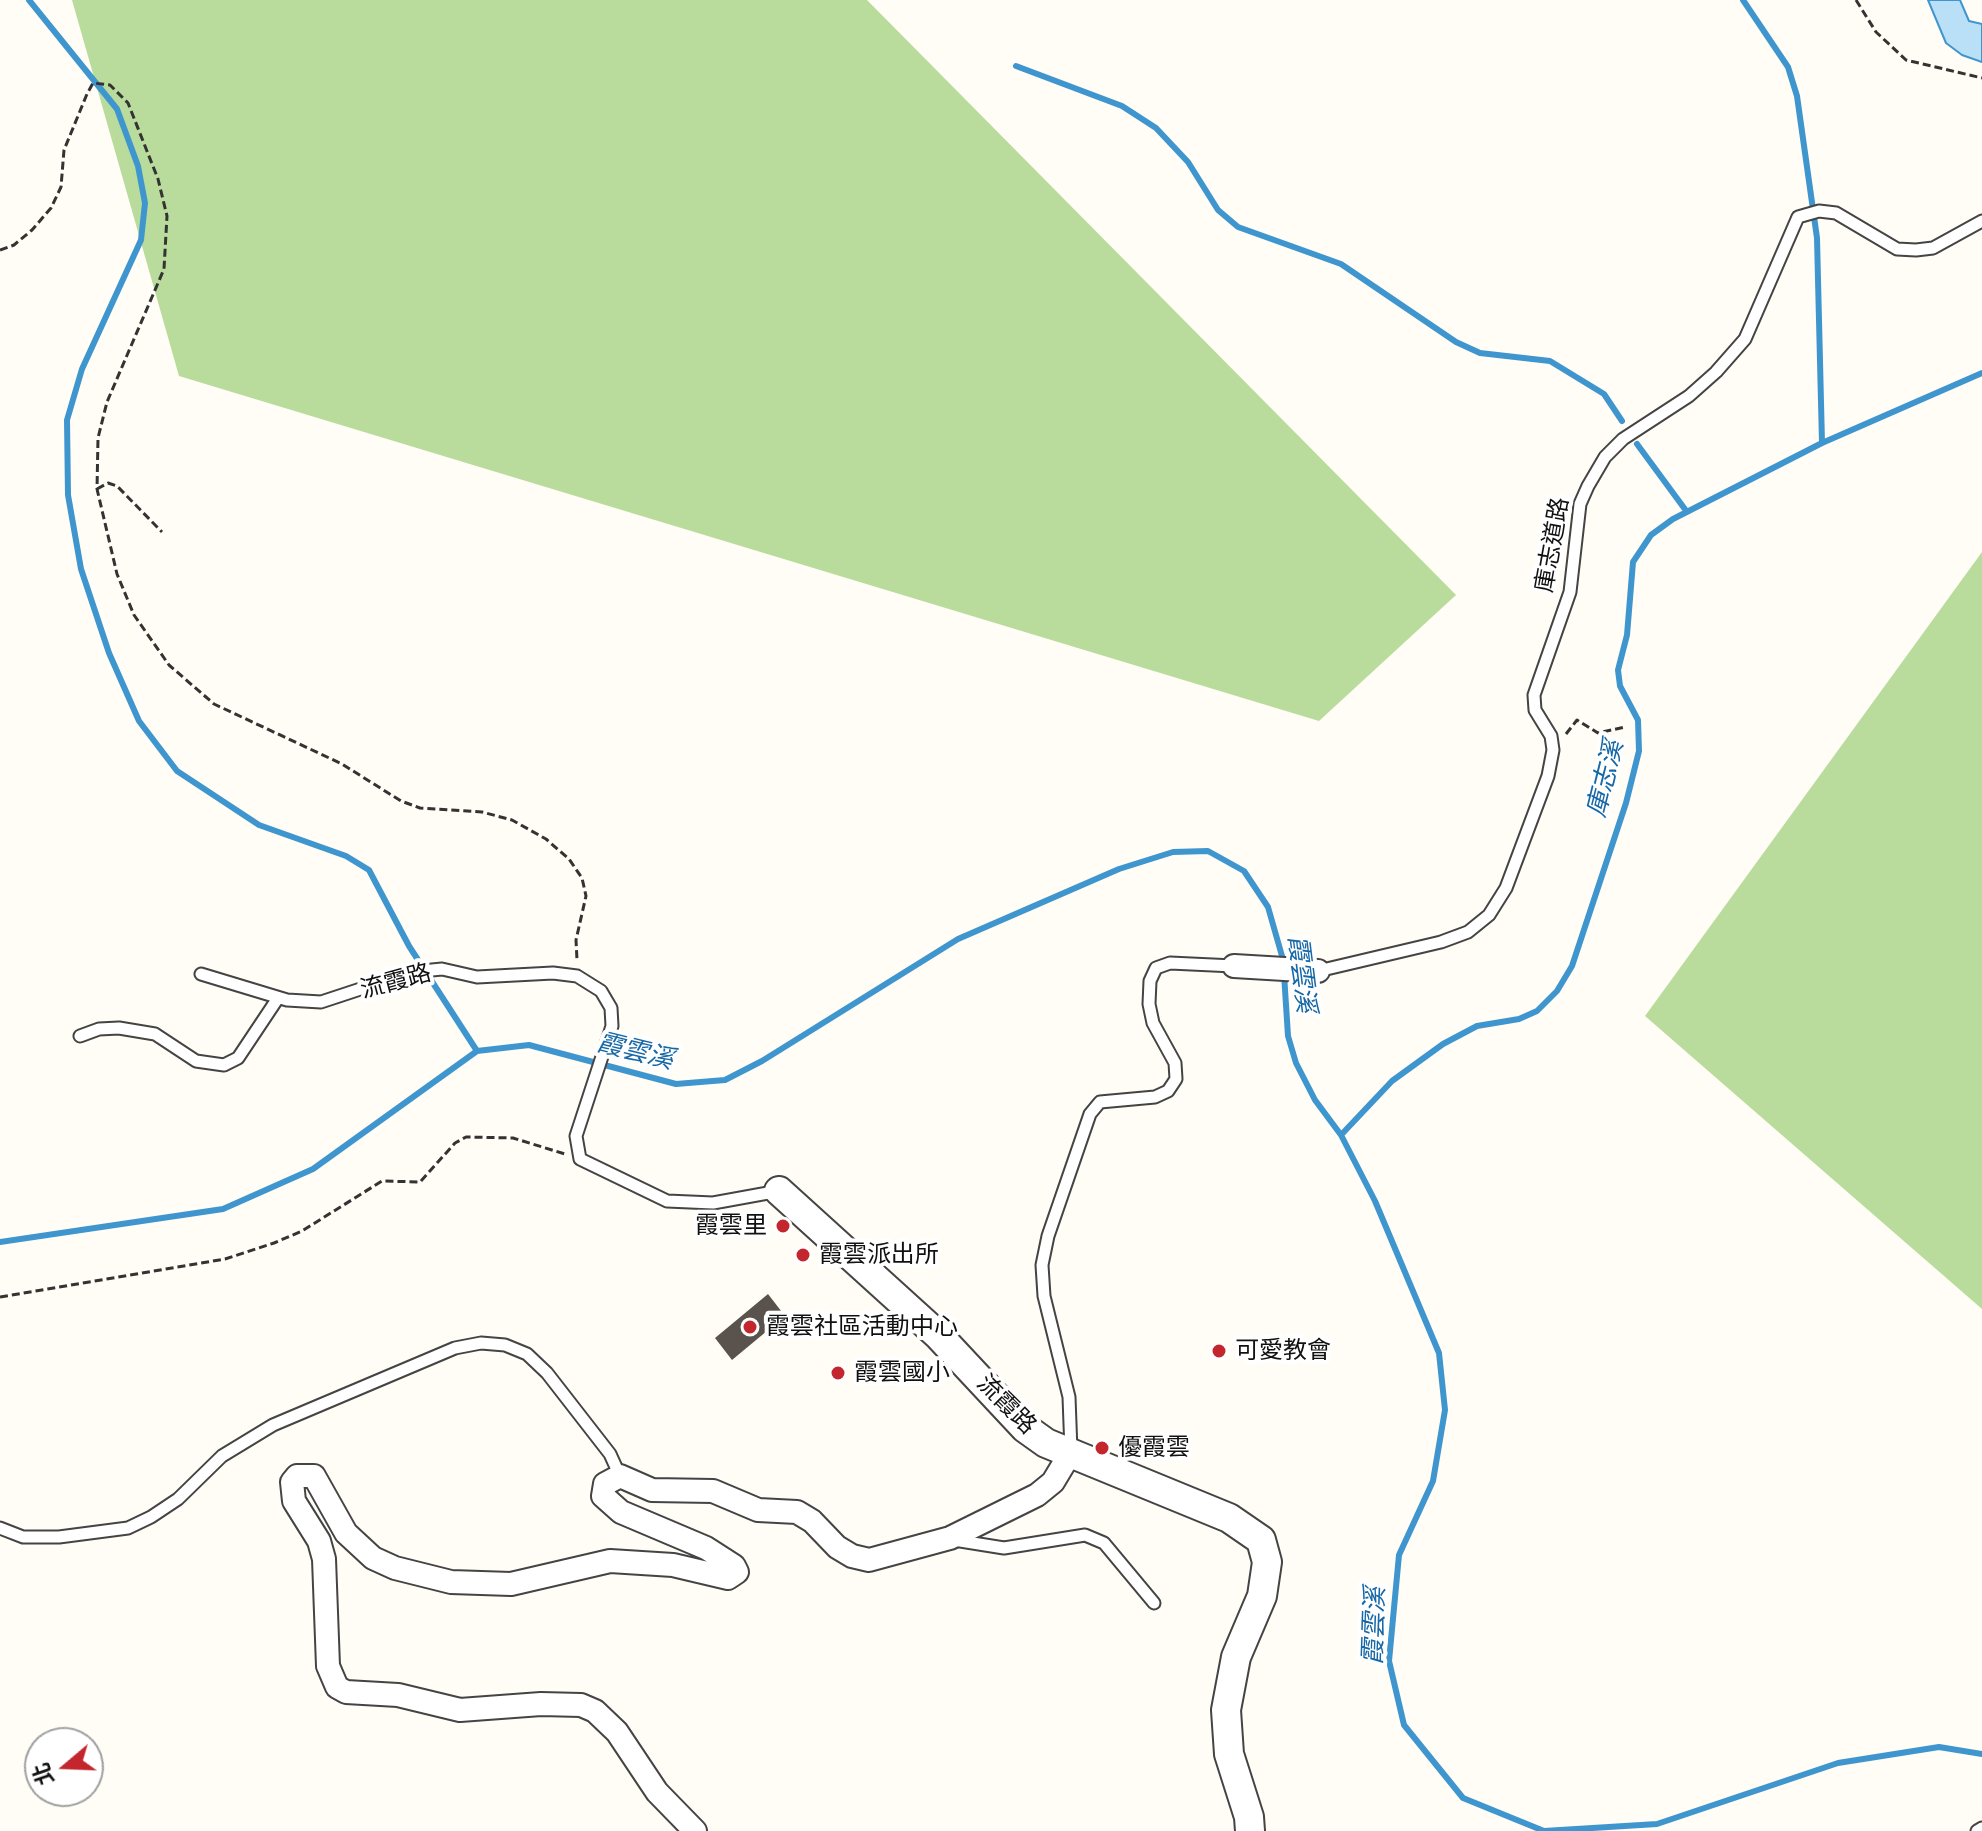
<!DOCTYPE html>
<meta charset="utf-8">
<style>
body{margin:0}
#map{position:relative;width:1982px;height:1831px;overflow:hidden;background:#fffdf5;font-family:Merriweather,"Noto Sans TC",serif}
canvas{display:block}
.north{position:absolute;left:24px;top:1727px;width:80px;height:80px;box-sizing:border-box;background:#fff;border:2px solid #a0a0a0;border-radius:50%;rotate:251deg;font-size:22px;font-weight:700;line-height:32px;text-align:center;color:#111}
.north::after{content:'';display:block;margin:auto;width:28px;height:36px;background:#c4262e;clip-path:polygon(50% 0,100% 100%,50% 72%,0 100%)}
</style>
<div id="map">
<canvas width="1982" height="1831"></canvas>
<div class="north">北</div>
</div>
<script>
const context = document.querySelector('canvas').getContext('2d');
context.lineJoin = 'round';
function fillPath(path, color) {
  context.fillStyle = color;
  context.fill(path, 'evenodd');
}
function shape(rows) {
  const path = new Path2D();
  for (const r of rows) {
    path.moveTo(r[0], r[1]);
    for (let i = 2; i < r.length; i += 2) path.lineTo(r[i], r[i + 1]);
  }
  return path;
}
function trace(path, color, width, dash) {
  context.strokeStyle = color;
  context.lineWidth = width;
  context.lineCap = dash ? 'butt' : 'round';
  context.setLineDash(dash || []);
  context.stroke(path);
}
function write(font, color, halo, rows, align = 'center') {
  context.font = font + ' Merriweather,"Noto Sans TC",serif';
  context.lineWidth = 8;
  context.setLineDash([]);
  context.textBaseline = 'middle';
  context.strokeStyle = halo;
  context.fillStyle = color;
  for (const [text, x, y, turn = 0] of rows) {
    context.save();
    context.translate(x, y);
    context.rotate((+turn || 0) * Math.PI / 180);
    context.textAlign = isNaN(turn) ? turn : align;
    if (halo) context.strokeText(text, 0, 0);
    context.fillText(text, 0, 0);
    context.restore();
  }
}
const forest = shape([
 [72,0,867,0,1456,595,1319,721,179,376],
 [1982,552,1982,1309,1645,1016]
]);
const water = shape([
 [1928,0,1960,0,1969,21,1982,24,1982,62,1962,55,1946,43,1928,0]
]);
const stream = shape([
 [29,0,117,109,138,166,145,203,141,240,82,369,67,420,68,495,81,569,109,653,139,721,177,771,259,825,346,856,369,870,409,946,477,1051],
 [1743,0,1788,67,1797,96,1817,238,1822,443],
 [1016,66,1122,106,1156,128,1188,162,1218,210,1238,227,1341,264,1456,342,1480,353,1550,361,1604,394,1622,421],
 [1637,444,1687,512],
 [1284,974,1288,1036,1296,1063,1315,1100,1341,1135,1375,1201,1439,1353,1445,1410,1433,1481,1399,1555,1389,1661,1404,1725,1463,1798,1544,1831,1657,1824,1838,1763,1939,1747,1982,1754],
 [1341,1135,1392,1081,1443,1044,1477,1026,1519,1019,1537,1011,1557,991,1572,966,1626,803,1639,751,1638,720,1620,686,1618,670,1627,635,1633,562,1651,535,1673,519,1822,443,1982,373],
 [0,1242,223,1209,313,1169,477,1051,529,1045,676,1084,725,1080,762,1061,958,939,1119,869,1173,852,1208,851,1244,871,1268,907,1284,963]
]);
const building = shape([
 [768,1294,785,1316,732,1360,715,1338]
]);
const path = shape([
 [1856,0,1876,32,1906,60,1982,78],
 [0,250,14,245,32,230,51,208,61,187,64,150,87,94,93,83,110,85,128,103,158,179,167,216,164,269,107,402,98,438,97,489,117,574,134,615,169,665,214,704,342,764,401,801,420,808,482,812,512,820,546,839,569,859,582,878,586,896,576,940,577,960],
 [97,489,108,483,117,486,162,532],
 [1566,734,1577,720,1598,733,1625,727],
 [0,1297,225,1259,274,1243,302,1231,382,1181,420,1182,455,1143,466,1137,513,1138,565,1154]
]);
const service = shape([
 [1318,971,1441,942,1468,932,1489,915,1506,888,1548,776,1553,750,1551,736,1535,710,1534,695,1570,592,1580,504,1588,486,1605,457,1623,439,1689,396,1716,372,1745,339,1798,217,1819,211,1836,213,1897,249,1916,250,1933,248,1982,221],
 [201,974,287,1000,321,1002,412,972,442,969,477,977,553,973,577,976,601,991,611,1008,612,1026,576,1136,580,1159,667,1201,713,1203,779,1191],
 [80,1036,99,1029,119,1028,155,1034,196,1061,224,1065,238,1058,278,998],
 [1071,1451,1069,1397,1044,1296,1042,1265,1048,1236,1090,1114,1100,1102,1155,1097,1168,1091,1176,1079,1175,1063,1153,1023,1149,1004,1150,981,1156,968,1170,963,1234,966],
 [0,1528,23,1537,59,1537,128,1528,151,1517,178,1499,222,1456,273,1425,455,1348,481,1343,505,1345,527,1354,547,1373,610,1454,620,1476],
 [954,1540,1004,1548,1085,1535,1104,1543,1154,1603],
 [1977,1831,1982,1828]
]);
const minor = shape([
 [1234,966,1318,971],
 [695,1831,657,1792,617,1732,595,1711,581,1705,541,1704,460,1710,398,1695,346,1692,337,1687,328,1666,324,1559,319,1541,294,1501,292,1482,297,1476,314,1476,346,1533,373,1558,395,1568,451,1582,511,1584,610,1561,673,1565,728,1578,737,1572,734,1566,706,1548,621,1512,603,1496,605,1484,620,1476,652,1490,713,1491,758,1510,797,1512,812,1521,837,1547,852,1556,869,1560,950,1538,1037,1495,1053,1482,1071,1452]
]);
const tertiary = shape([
 [779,1191,939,1336,1025,1428,1046,1443,1229,1518,1261,1540,1267,1562,1262,1596,1236,1657,1226,1710,1229,1754,1249,1817,1250,1831]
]);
const markers = [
 [783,1226,8,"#c4262e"],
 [803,1255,8,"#c4262e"],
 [750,1327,8,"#c4262e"],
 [1219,1351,8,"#c4262e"],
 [838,1373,8,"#c4262e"],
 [1102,1448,8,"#c4262e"]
];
const streetNames = [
 ["庫志道路",1553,545,-80],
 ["流霞路",396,982,-15],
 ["流霞路",1006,1405,45]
];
const poiNames = [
 ["霞雲里",767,1226,"right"],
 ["霞雲派出所",819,1255],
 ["霞雲社區活動中心",766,1327],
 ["可愛教會",1235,1351],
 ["霞雲國小",854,1373],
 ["優霞雲",1118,1448]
];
const waterNames = [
 ["庫志溪",1606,779,-76],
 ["霞雲溪",1301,974,83],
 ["霞雲溪",635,1052,14],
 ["霞雲溪",1375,1626,-88]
];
fillPath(forest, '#b9dc9c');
fillPath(water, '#b9e0f7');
trace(water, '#3f96cf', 2);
trace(stream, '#3f96cf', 6);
fillPath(building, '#5a524d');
trace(service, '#444', 15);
trace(minor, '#444', 26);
trace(tertiary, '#444', 32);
trace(path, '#333', 3, [8, 4]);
trace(service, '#fff', 11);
trace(minor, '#fff', 22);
trace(tertiary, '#fff', 28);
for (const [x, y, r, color] of markers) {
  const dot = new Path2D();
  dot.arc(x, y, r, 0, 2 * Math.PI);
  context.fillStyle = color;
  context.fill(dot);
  trace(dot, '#fff', 3);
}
write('24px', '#111', '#fff', streetNames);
write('24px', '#111', '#fff', poiNames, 'left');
write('italic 26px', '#1768a6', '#fff', waterNames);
</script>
